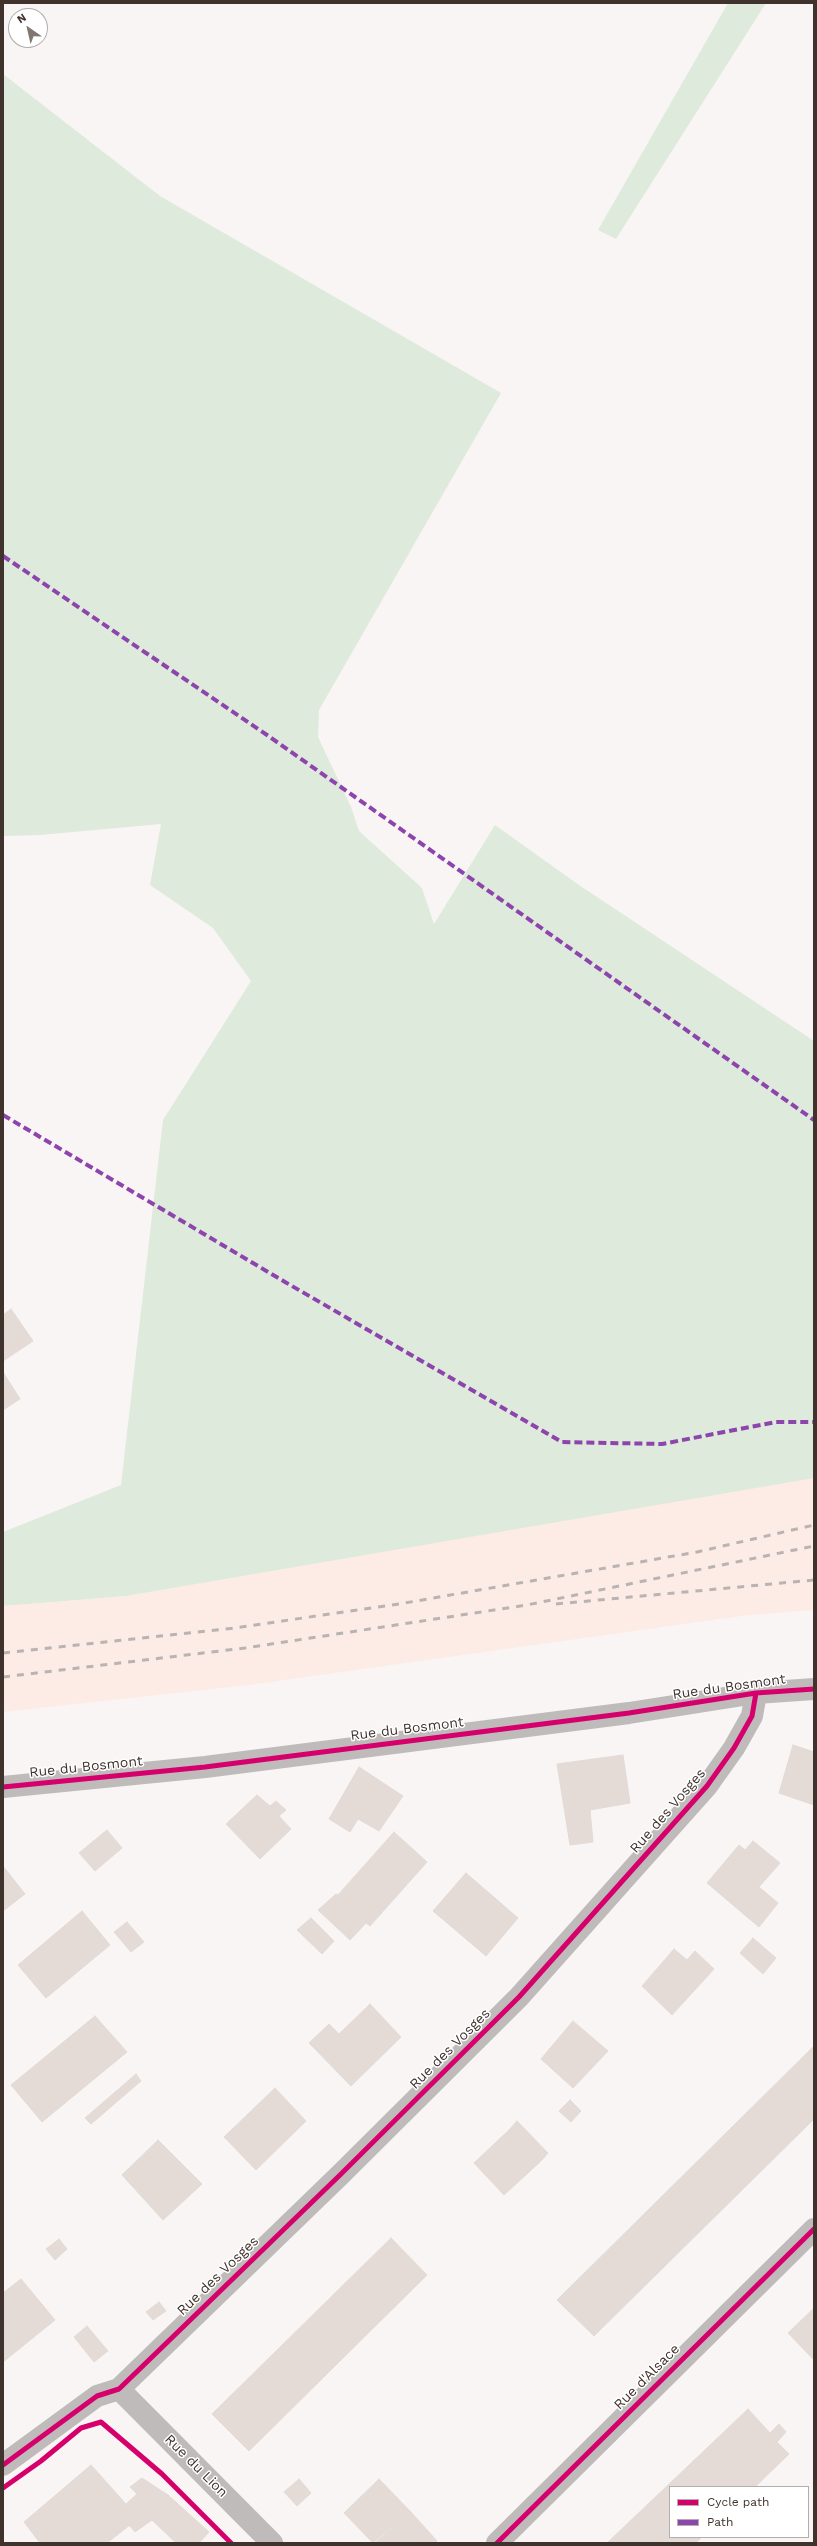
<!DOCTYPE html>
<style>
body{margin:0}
#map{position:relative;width:817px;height:2546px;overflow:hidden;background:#f9f5f4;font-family:"Work Sans",sans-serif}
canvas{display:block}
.frame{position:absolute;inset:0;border:4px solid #40322c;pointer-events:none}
.legend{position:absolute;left:669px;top:2486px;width:140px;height:52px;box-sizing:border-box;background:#fff;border:1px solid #b3adab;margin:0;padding:5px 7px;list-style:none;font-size:12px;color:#40322c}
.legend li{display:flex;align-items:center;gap:8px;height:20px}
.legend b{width:20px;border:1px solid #b3adab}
.north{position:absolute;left:8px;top:8px;width:40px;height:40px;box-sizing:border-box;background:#fff;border:1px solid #b3adab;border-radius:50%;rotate:326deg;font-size:11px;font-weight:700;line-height:16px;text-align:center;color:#40322c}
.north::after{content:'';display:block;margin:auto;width:14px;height:18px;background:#817672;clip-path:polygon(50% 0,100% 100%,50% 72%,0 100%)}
</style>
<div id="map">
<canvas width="817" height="2546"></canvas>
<div class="frame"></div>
<ul class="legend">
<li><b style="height:5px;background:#d6006c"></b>Cycle path</li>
<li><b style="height:5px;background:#8e44ad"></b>Path</li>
</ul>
<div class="north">N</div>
</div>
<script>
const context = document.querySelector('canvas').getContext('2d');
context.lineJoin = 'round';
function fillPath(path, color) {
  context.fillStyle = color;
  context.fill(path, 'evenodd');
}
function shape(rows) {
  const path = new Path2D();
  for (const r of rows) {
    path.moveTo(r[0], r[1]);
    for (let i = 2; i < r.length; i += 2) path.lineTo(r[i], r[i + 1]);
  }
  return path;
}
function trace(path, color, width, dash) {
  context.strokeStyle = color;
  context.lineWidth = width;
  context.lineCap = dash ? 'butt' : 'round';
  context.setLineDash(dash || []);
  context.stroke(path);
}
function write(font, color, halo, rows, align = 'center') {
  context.font = font + ' "Work Sans",sans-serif';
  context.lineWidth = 3;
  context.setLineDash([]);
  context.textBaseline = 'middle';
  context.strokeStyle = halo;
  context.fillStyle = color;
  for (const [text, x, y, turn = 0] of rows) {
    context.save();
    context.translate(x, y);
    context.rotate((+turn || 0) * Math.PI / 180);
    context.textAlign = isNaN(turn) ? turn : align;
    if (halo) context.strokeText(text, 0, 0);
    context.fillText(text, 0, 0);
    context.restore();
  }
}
const built = shape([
 [814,1477,814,1610,741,1616,249,1685,3,1712,3,1606,126,1596]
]);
const green = shape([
 [728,3,766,3,616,239,598,230],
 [3,74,160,196,501,393,319,710,318,737,351,807,359,831,422,888,434,924,495,825,579,885,814,1041,814,1478,126,1596,3,1606,3,1532,121,1485,163,1120,251,981,213,928,150,885,161,824,40,835,3,836]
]);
const building = shape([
 [11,1309,33,1341,3,1361,3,1315,11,1309],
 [3,1372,20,1399,3,1410,3,1372],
 [793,1745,814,1752,814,1805,779,1793,793,1745],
 [623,1755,630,1803,590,1810,593,1842,570,1845,557,1764,623,1755],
 [359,1767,403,1796,379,1831,358,1819,350,1832,329,1819,359,1767],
 [257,1795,270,1806,276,1801,286,1810,279,1816,291,1829,260,1859,226,1824,257,1795],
 [107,1830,122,1848,95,1871,79,1853,107,1830],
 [394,1832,427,1862,370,1926,366,1923,350,1940,318,1910,336,1894,338,1895,394,1832],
 [753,1841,780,1863,759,1887,778,1903,759,1927,707,1883,739,1845,745,1850,753,1841],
 [3,1866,25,1894,3,1911,3,1866],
 [466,1873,518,1918,486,1956,433,1911,466,1873],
 [82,1911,110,1945,46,1998,18,1965,82,1911],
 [311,1918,334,1941,322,1954,297,1930,311,1918],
 [127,1922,144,1942,131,1952,114,1932,127,1922],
 [753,1938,776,1958,763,1974,740,1953,753,1938],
 [674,1949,687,1960,695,1951,714,1969,672,2015,642,1986,674,1949],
 [370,2004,401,2037,351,2086,309,2043,329,2024,339,2034,370,2004],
 [95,2016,127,2052,42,2122,11,2085,95,2016],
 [573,2021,608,2051,573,2088,541,2059,573,2021],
 [814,2046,814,2119,594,2336,557,2300,814,2046],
 [136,2074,141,2081,91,2124,85,2118,136,2074],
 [275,2088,306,2121,256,2170,224,2137,275,2088],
 [570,2100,581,2111,571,2122,559,2111,570,2100],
 [517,2121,548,2153,541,2161,509,2130,517,2121],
 [509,2130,541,2161,504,2195,474,2163,509,2130],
 [158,2140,202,2184,163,2220,122,2175,158,2140],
 [391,2238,427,2275,249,2451,212,2414,391,2238],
 [59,2239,67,2249,55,2260,46,2249,59,2239],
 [21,2279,55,2320,3,2362,3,2293,21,2279],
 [159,2302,166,2311,153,2320,146,2312,159,2302],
 [814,2308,814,2360,788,2333,814,2308],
 [87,2326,108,2351,94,2362,74,2337,87,2326],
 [748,2409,770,2433,779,2424,786,2432,777,2442,789,2454,755,2487,670,2487,670,2537,702,2537,696,2543,607,2543,748,2409],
 [91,2465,126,2504,137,2494,130,2487,142,2478,168,2495,107,2543,40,2543,24,2522,91,2465],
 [299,2479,311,2493,297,2506,284,2492,299,2479],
 [379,2479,410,2511,373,2543,344,2513,379,2479],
 [168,2495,209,2532,199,2543,176,2543,152,2520,135,2532,129,2525,168,2495],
 [410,2511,437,2541,435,2543,375,2543,410,2511]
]);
const minor = shape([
 [3,1787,205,1767,629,1713,756,1693,814,1689],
 [119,2389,272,2543],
 [3,2465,97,2396,119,2389,341,2174,519,1997,707,1786,734,1748,752,1716,756,1693],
 [497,2543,814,2229]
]);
const rail = shape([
 [556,1604,814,1580],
 [3,1653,234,1628,399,1604,697,1552,814,1525],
 [3,1677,245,1648,527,1605,814,1546]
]);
const quiet = shape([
 [3,556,267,735,814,1120],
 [3,1115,285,1282,562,1442,662,1444,776,1422,814,1422]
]);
const cycleway = shape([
 [3,1787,205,1767,629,1713,756,1693,814,1689],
 [3,2465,97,2396,119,2389,341,2174,519,1997,707,1786,734,1748,752,1716,756,1693],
 [3,2488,41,2461,81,2428,101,2422,162,2474,231,2543],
 [497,2543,814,2229]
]);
const streetNames = [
 ["Rue du Bosmont",729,1687,-8],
 ["Rue du Bosmont",407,1729,-7],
 ["Rue du Bosmont",86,1767,-6],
 ["Rue des Vosges",668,1811,-49],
 ["Rue des Vosges",450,2049,-45],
 ["Rue des Vosges",218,2276,-44],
 ["Rue d'Alsace",647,2377,-45],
 ["Rue du Lion",196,2466,45]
];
fillPath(built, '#fcece5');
fillPath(green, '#deeadb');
fillPath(building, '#e4dbd6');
trace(building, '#e1dad5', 1);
trace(minor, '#c0bbbb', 22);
trace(rail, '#b9b4b3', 3, [7, 7]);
trace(quiet, '#8e44ad', 4, [8, 4]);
trace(cycleway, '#d6006c', 5);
write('14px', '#40322c', '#fff', streetNames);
</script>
